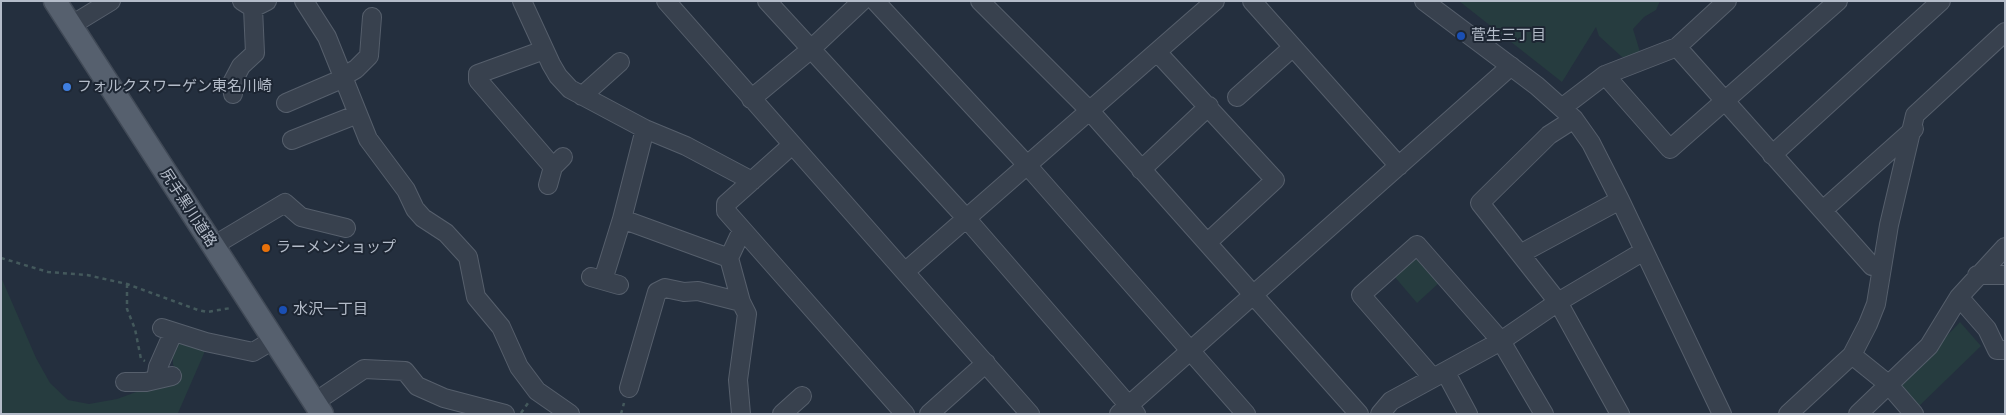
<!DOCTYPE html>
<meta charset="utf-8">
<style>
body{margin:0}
#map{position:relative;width:2006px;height:415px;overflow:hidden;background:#242f3e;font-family:Figtree,sans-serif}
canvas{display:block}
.frame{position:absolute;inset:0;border:2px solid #b4bcc9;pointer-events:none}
</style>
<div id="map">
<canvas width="2006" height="415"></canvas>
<div class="frame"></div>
</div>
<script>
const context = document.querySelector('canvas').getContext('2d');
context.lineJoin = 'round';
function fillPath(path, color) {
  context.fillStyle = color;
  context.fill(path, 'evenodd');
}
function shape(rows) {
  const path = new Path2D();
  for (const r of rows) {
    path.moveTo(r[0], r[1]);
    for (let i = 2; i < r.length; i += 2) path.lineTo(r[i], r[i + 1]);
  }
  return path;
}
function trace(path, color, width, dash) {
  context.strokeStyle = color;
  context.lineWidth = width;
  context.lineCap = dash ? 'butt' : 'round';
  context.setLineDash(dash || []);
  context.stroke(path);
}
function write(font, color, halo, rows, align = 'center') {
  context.font = font + ' Figtree,"Noto Sans JP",sans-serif';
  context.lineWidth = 4;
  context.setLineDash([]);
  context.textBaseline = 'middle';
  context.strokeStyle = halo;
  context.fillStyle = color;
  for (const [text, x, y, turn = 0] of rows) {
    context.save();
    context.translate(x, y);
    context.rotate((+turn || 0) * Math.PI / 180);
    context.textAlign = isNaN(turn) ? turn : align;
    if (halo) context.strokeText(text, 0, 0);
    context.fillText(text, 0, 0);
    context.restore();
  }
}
const green = shape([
 [1459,1,1660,1,1656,10,1644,17,1633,29,1640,52,1632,59,1622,57,1599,36,1596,27,1562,82],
 [1412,260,1420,260,1440,282,1417,303,1394,276],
 [1,277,36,358,50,383,68,400,89,404,117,399,150,387,176,385,177,375,173,364,173,349,180,341,196,344,205,351,178,413,1,414],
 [1960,322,1981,346,1916,409,1900,390,1902,383]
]);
const path = shape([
 [1,258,48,272,87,275,127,284,198,310,207,312,231,308],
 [127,284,127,309,135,329,141,359,145,361],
 [521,413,528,403],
 [621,414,624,403]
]);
const minor = shape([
 [304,1,327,37,368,139,406,190,415,209,423,218,446,233,468,257,476,297,501,327,519,367,537,391,570,414],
 [522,1,551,64,558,76,570,89,645,129,686,146,752,181],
 [666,1,1030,414],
 [767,1,966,218,1136,414],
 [875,1,1027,165,1246,414],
 [980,1,1089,110,1359,414],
 [1252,1,1399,166],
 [1424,1,1537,86,1574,119,1591,143,1620,200,1722,414],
 [253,8,267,1],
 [70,26,111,1],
 [1677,47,1872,266,1881,266],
 [544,50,478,74,478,80,553,167],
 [1158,53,1275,180,1208,242],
 [1605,75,1670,149,1838,1],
 [344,76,356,69,369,56,372,17],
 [233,94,232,83,241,66,255,53,253,8,242,1],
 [582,96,620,62],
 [1237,97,1293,47],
 [751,99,810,50,862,1],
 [286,103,344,78],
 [1563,107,1605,75,1677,47,1727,1],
 [1574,119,1549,135,1480,203,1558,302,1620,414],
 [292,140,358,114],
 [792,145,726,204,726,211,905,414],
 [1772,155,1941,1],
 [1141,170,1209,106],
 [548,185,553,167,563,157],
 [1823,210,1914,129],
 [622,219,729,258],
 [213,246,285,203,301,217,346,228],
 [1520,254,1620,200],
 [906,271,1215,1],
 [1977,275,2005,275],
 [591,277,619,285],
 [603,280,622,219,645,129],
 [1959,297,1987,329,1997,350,2005,350],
 [162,328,206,342,253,352,275,339],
 [1852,355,1888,384,1914,414],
 [1446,373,1468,414],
 [1433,378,1361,295,1417,245,1501,341,1544,414],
 [156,379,158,367,173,333],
 [125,382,146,382,172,376],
 [629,388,657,292,665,288,684,292,698,291,741,302],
 [315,402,364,369,405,371,417,386,444,398,505,414],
 [741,414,738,380,747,314,741,302,729,258,742,230],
 [782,414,802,396],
 [929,414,986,363],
 [1119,414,1511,66],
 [1380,414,1391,401,1501,341,1558,302,1644,251],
 [1788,414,1852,355,1868,324,1876,304,1889,225,1915,115,2005,32],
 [1858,414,1929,346,1959,297,2005,247]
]);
const major = shape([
 [55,1,322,414]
]);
const markers = [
 [1461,36,5,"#1a4fb4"],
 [67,87,5,"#3f7fe0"],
 [266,248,5,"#e8710a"],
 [283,310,5,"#1a4fb4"]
];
const poiNames = [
 ["菅生三丁目",1471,36],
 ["フォルクスワーゲン東名川崎",77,87],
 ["ラーメンショップ",276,248],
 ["水沢一丁目",293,310]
];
const streetNames = [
 ["尻手黒川道路",188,208,57]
];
fillPath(green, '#263c3f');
trace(minor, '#565f6c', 20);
trace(major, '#414a57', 25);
trace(path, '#44595c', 2.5, [4, 4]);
trace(minor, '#38414e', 18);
trace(major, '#56606e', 22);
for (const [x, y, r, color] of markers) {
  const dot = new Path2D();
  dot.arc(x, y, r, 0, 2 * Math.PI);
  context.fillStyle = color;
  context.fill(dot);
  trace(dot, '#1d2633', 2);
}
write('15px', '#b4bcc9', '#1d2633', poiNames, 'left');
write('15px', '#b4bcc9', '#1d2633', streetNames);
</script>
